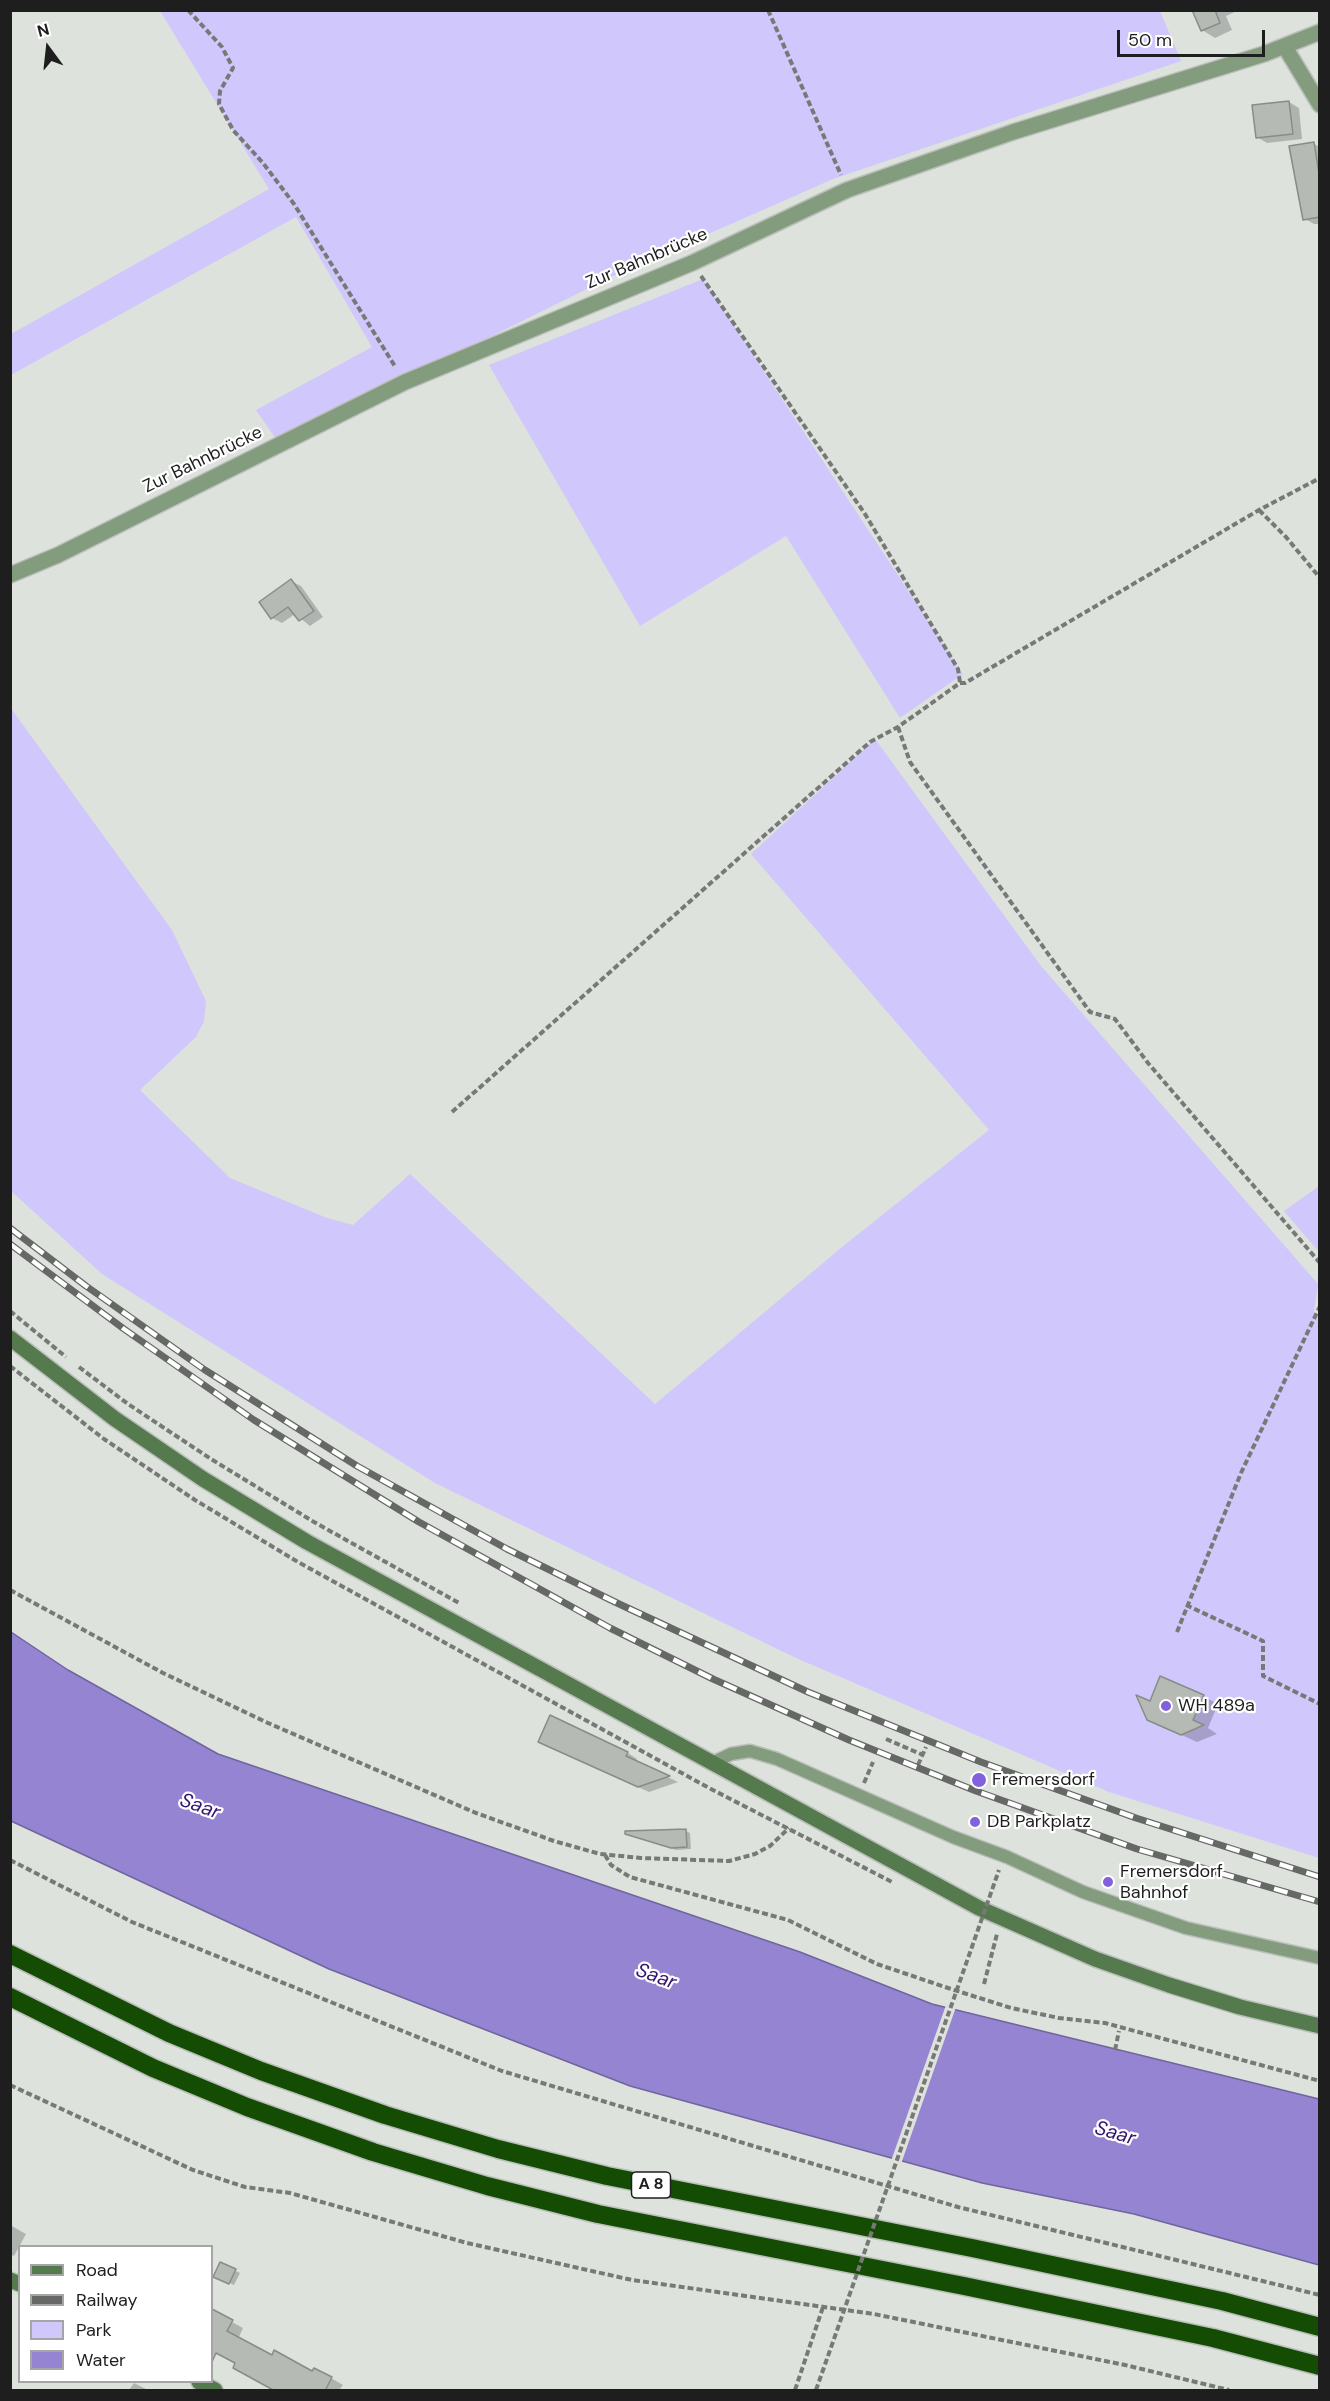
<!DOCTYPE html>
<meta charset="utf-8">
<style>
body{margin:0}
#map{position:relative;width:1330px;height:2401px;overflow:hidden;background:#dde2dd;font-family:"DM Sans",sans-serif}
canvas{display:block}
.frame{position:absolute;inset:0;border:12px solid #1d1e1d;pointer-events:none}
.legend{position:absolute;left:18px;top:2245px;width:195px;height:138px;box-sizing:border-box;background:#fff;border:2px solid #a5a5a5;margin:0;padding:8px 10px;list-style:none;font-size:18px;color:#1d1e1d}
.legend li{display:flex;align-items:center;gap:12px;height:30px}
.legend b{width:30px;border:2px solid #a5a5a5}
.north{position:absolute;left:18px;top:18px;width:60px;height:60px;-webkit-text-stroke:4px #fff;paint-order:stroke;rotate:345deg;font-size:16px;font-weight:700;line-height:24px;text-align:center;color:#1d1e1d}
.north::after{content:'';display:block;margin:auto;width:21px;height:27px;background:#1d1e1d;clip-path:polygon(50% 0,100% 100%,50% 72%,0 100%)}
.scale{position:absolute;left:1117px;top:30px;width:148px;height:27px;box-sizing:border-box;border:3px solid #1d1e1d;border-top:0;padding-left:8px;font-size:18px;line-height:21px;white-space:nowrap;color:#1d1e1d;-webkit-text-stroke:4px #fff;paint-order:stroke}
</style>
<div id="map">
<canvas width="1330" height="2401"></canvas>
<div class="frame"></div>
<ul class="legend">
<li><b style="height:8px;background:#557a4e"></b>Road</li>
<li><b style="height:8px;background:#666866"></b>Railway</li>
<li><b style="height:16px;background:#d0c7fc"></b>Park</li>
<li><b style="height:16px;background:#9484d2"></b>Water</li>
</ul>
<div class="north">N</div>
<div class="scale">50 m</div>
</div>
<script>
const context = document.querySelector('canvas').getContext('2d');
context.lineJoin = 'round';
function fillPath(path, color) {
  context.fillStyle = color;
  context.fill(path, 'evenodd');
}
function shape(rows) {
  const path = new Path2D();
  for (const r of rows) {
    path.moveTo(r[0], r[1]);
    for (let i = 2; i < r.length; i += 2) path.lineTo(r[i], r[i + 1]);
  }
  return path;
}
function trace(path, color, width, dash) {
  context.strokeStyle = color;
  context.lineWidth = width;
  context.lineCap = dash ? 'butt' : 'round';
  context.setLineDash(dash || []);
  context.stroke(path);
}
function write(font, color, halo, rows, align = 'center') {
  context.font = font + ' "DM Sans",sans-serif';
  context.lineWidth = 4.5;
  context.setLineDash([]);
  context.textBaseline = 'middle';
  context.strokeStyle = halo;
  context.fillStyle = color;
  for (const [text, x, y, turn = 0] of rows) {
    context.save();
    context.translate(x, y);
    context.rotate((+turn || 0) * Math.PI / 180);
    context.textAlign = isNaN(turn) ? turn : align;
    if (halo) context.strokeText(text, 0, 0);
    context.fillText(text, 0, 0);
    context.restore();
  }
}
const green = shape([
 [160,11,1160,11,1181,61,833,179,613,276,278,442,256,410,372,347,296,217,11,375,11,334,269,189],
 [703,279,963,674,900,718,786,536,640,626,489,365],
 [10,707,172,930,206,1001,204,1021,196,1037,140,1090,230,1178,327,1218,353,1225,410,1174,655,1404,847,1243,989,1130,751,854,875,739,1041,966,1318,1284,1314,1311,1320,1318,1319,1858,1109,1792,796,1658,435,1483,102,1274,11,1191],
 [1319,1186,1319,1252,1284,1211]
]);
const water = shape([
 [11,1632,68,1670,218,1754,800,1952,932,2004,1319,2099,1319,2265,1134,2214,982,2183,630,2086,329,1969,11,1821,11,1632]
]);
const pier = shape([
 [946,2005,956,2007,901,2164,891,2161]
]);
const shadow = shape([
 [1196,10,1239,10,1226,16,1232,30,1215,38,1202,30],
 [1289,102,1299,108,1302,139,1267,143,1257,137],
 [1314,144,1320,147,1320,224,1314,224,1305,219],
 [291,581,301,586,323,617,310,626,295,614,282,623,272,618],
 [1203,1696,1218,1704,1208,1728,1217,1734,1197,1742,1164,1727,1150,1703],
 [551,1717,628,1753,637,1759,636,1762,678,1782,649,1792,549,1746],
 [686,1831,690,1833,691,1849,676,1850,631,1835],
 [10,2225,26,2234,14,2256,10,2254],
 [221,2264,240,2273,234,2285,219,2278],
 [212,2311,243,2328,238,2339,272,2357,331,2378,343,2385,340,2389,343,2390,278,2390,237,2363,212,2350],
 [134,2383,148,2390,129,2390]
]);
const building = shape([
 [1192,10,1215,10,1220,23,1201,31,1192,10],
 [1289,101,1293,134,1256,138,1252,105,1289,101],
 [1314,142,1320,180,1320,217,1303,220,1289,146,1314,142],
 [291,579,314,611,299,621,288,607,271,619,259,602,291,579],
 [1160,1676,1204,1695,1193,1720,1204,1725,1181,1735,1147,1720,1136,1695,1150,1701,1160,1676],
 [550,1715,628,1752,626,1756,670,1776,638,1787,538,1742,550,1715],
 [686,1829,687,1847,671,1848,625,1834,625,1831,686,1829],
 [220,2262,236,2269,229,2284,213,2277,220,2262],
 [212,2309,233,2320,227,2331,272,2355,274,2350,312,2371,314,2368,332,2377,325,2391,275,2391,233,2368,235,2363,216,2353,212,2362,212,2309]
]);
const path = shape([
 [188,10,222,47,233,68,220,91,219,104,233,130,263,163,294,204,396,368],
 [768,10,841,175],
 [701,276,865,514,958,669,960,683],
 [1259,510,1286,537,1320,578],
 [898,727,910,762,1090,1012,1115,1019,1148,1063,1320,1263],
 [452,1112,870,742,898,727,960,683,965,683,1259,510,1320,478],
 [10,1311,66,1357],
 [10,1366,104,1439,195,1500,298,1562,709,1788,894,1883],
 [79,1367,128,1404,211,1459,314,1522,459,1603],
 [10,1590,163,1673,268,1723,476,1813,554,1841,600,1854,641,1858,729,1861,755,1854,770,1846,789,1828],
 [1186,1605,1263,1641,1263,1676,1320,1704],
 [1177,1632,1241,1473,1320,1306],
 [886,1739,923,1755],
 [918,1765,926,1747],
 [864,1783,873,1762],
 [605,1855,611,1865,630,1877,788,1920,877,1964,948,1988,1011,2008,1059,2018,1105,2023,1320,2081],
 [10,1860,132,1922,502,2071,958,2207,1320,2295],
 [984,1984,997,1934],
 [1115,2050,1119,2031],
 [10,2085,193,2170,245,2187,290,2193,467,2243,632,2280,874,2314,1125,2365,1229,2390],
 [795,2390,823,2307]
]);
const lane = shape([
 [712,1763,731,1754,750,1751,777,1759,953,1837,1007,1857,1083,1892,1186,1928,1320,1958]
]);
const street = shape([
 [1285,47,1320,105],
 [10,575,58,555,405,382,692,263,847,190,1013,132,1264,54,1320,32]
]);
const secondary = shape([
 [10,1338,115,1419,203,1479,307,1542,979,1908,1095,1959,1169,1985,1240,2007,1320,2026],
 [10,2280,20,2284],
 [199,2382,215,2390]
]);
const highway = shape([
 [10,1954,169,2033,261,2071,385,2115,498,2149,607,2176,972,2248,1222,2301,1320,2327],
 [10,1997,153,2068,247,2107,373,2152,487,2186,598,2214,964,2286,1213,2338,1320,2366]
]);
const rail = shape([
 [10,1228,86,1286,205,1370,357,1466,507,1549,617,1603,808,1692,981,1762,1136,1818,1320,1877],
 [10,1244,124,1329,254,1420,419,1522,610,1628,713,1679,849,1740,976,1791,1137,1849,1320,1902]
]);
const pathBridge = shape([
 [816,2390,999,1870]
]);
const markers = [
 [1166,1706,6,"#8262dc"],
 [979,1780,8,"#8262dc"],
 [975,1822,6,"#8262dc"],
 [1108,1882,6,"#8262dc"]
];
const shields = [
 [651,2185,39]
];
const shieldNames = [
 ["A 8",651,2185]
];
const streetNames = [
 ["Zur Bahnbrücke",647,259,-23],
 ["Zur Bahnbrücke",203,460,-26]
];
const poiNames = [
 ["WH 489a",1178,1706],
 ["Fremersdorf",992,1780],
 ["DB Parkplatz",987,1822],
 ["Fremersdorf",1120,1872],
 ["Bahnhof",1120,1893]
];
const waterNames = [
 ["Saar",200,1807,20],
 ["Saar",656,1977,20],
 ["Saar",1115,2134,16]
];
fillPath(green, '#d0c7fc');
fillPath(water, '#9484d2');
trace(water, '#70659c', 1.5);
fillPath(pier, '#dde2dd');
fillPath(shadow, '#0003');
fillPath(building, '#b6bab5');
trace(building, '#888c87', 1.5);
trace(lane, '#babfba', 15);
trace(street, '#babfba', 18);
trace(secondary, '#babfba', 18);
trace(highway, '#babfba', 21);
trace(path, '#777977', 4, [6, 3]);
trace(lane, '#839c7e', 12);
trace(street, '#839c7e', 15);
trace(secondary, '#557a4e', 15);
trace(highway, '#144c04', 18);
trace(rail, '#666866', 7);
trace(rail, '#fff', 4.5, [14]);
trace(pathBridge, '#777977', 4, [6, 3]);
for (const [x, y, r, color] of markers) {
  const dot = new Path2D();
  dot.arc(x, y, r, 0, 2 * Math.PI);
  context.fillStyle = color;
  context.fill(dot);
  trace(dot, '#fff', 2);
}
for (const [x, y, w] of shields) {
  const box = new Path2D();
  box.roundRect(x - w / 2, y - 13, w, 26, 4.5);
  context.fillStyle = '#fff';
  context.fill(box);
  trace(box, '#1d1e1d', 1.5);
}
write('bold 16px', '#1d1e1d', null, shieldNames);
write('18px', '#1d1e1d', '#fff', streetNames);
write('18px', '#1d1e1d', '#fff', poiNames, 'left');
write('italic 20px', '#361571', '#fff', waterNames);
</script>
